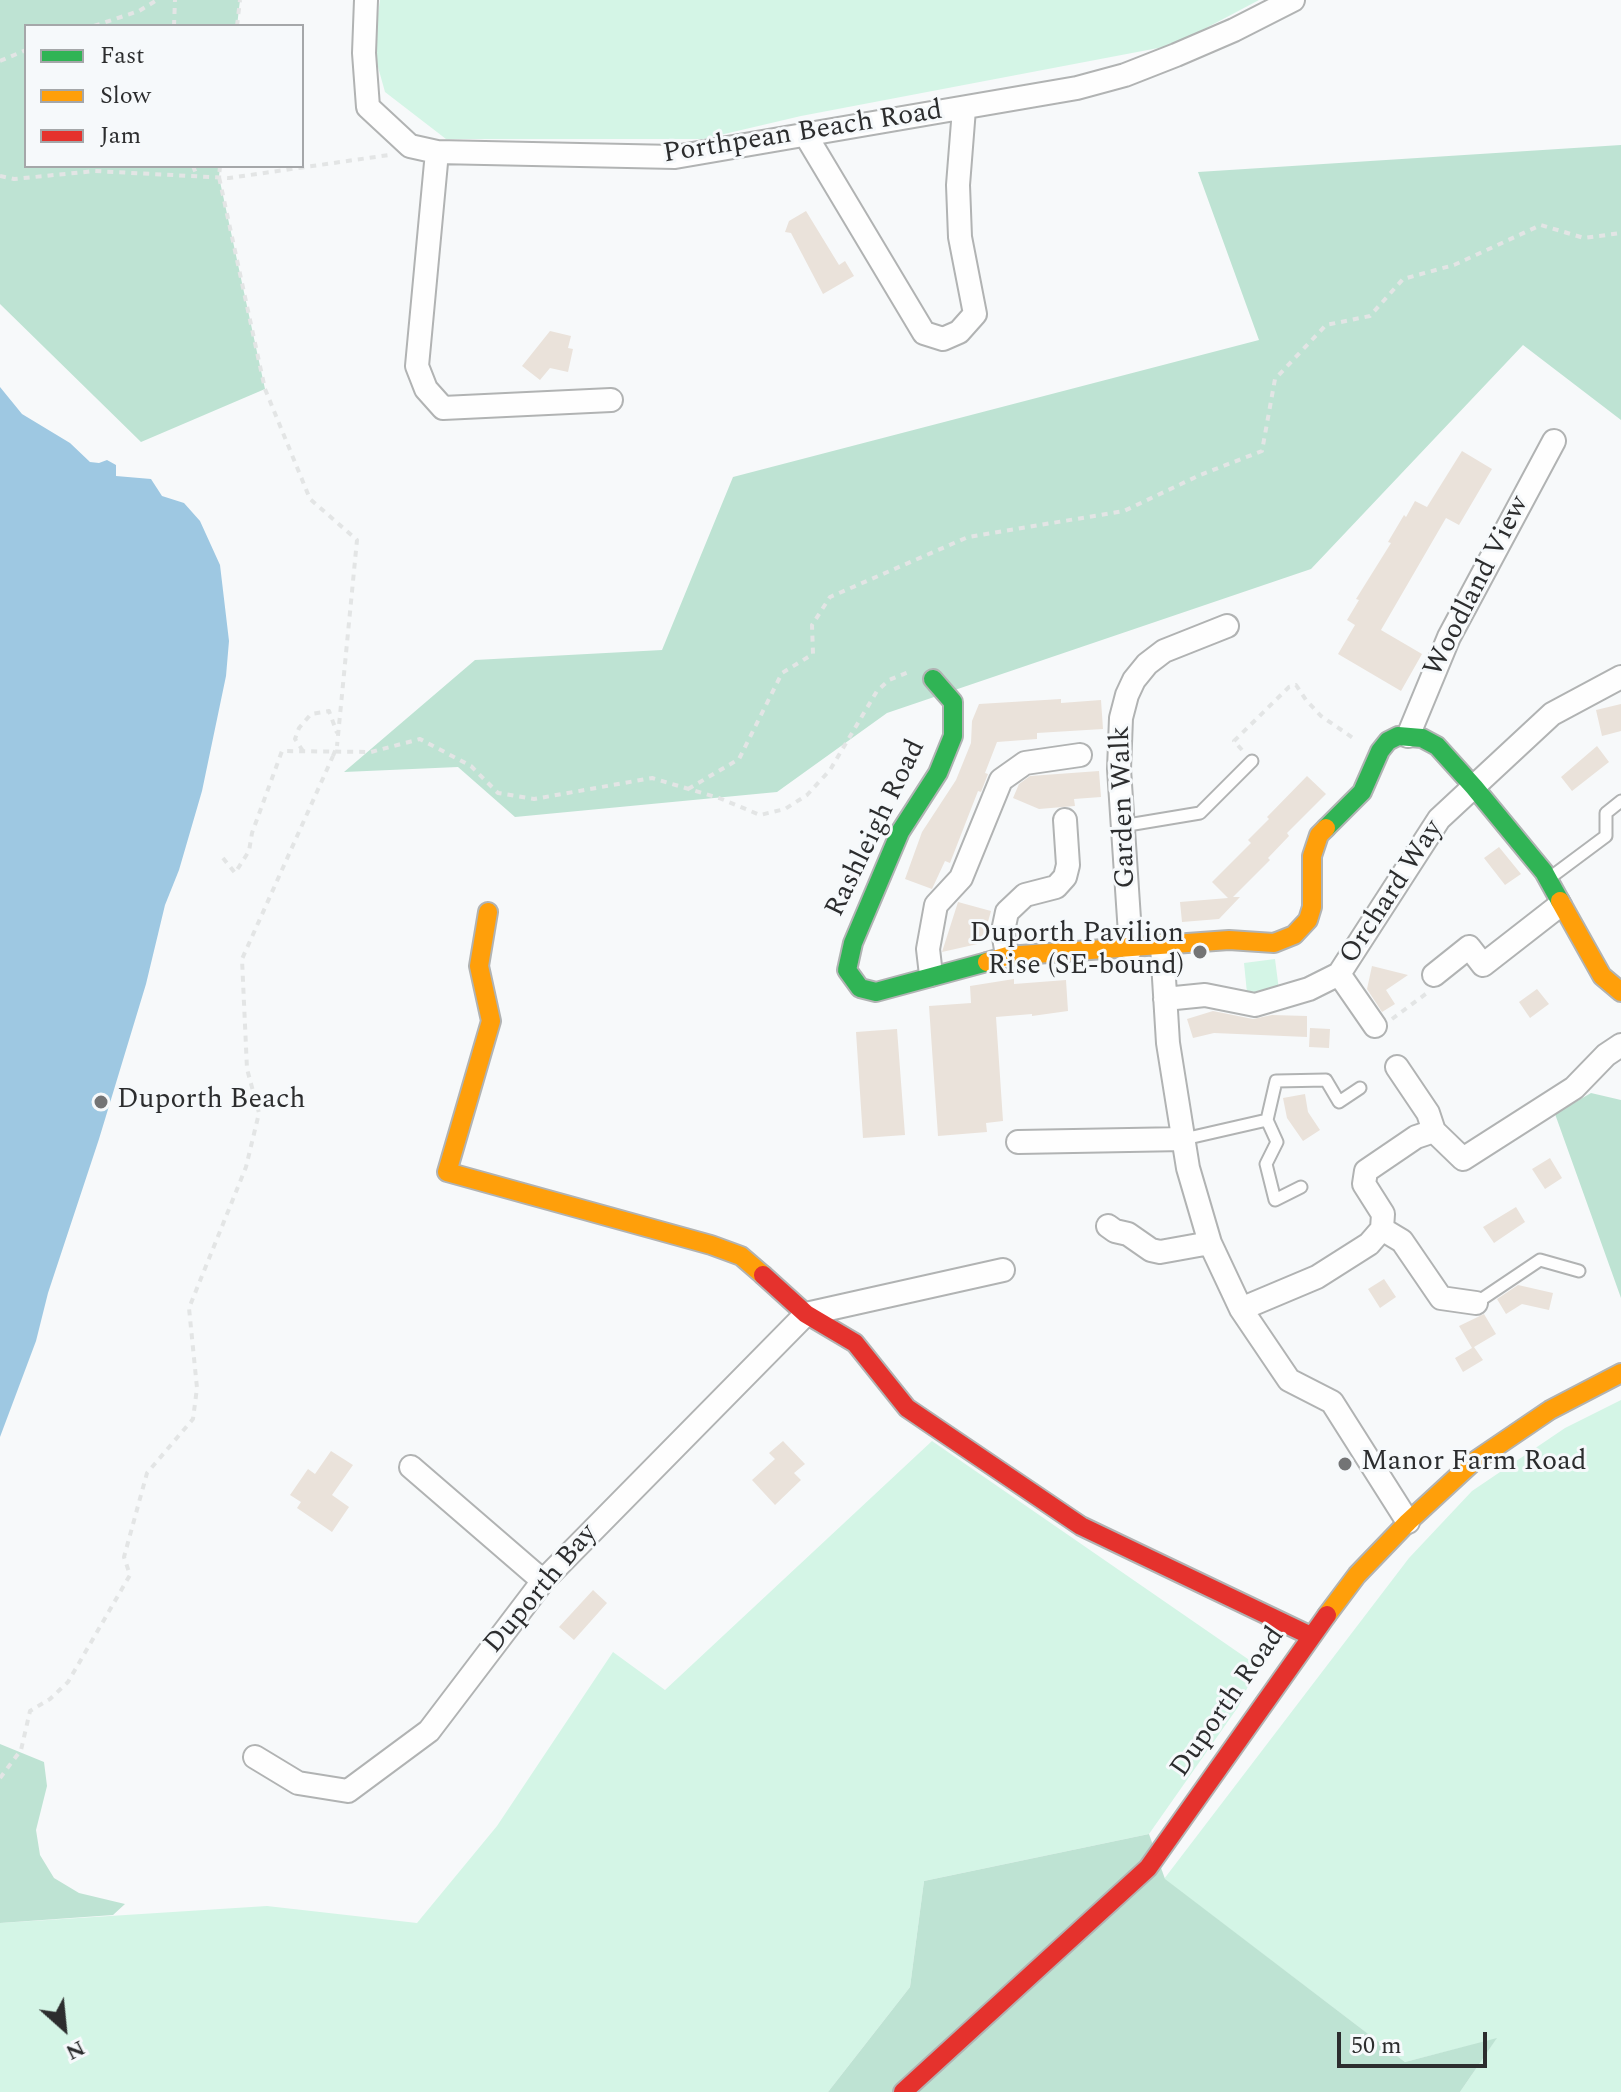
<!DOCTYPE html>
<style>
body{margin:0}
#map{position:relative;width:1621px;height:2092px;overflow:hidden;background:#f7f9fa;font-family:Spectral,serif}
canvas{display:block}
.legend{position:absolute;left:24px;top:24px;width:280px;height:144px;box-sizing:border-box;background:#f6f9fb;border:2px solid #a5a7a9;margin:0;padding:10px 14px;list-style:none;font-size:24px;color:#2c2d2e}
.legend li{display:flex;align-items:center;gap:16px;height:40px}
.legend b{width:40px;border:2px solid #a5a7a9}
.north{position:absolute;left:24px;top:1988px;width:80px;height:80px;-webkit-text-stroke:6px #f6f9fb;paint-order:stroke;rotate:153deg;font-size:22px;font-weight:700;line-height:32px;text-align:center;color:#2c2d2e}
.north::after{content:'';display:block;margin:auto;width:28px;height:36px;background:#2c2d2e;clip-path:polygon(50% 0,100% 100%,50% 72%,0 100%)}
.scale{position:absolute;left:1337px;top:2032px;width:150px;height:36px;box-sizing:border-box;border:4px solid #2c2d2e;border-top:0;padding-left:10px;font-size:24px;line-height:28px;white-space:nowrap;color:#2c2d2e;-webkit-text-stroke:6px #f6f9fb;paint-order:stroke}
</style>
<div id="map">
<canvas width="1621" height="2092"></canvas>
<ul class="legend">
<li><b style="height:10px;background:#30b455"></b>Fast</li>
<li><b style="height:10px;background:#ff9f0a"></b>Slow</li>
<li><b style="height:10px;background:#e5322d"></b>Jam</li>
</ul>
<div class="north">N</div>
<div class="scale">50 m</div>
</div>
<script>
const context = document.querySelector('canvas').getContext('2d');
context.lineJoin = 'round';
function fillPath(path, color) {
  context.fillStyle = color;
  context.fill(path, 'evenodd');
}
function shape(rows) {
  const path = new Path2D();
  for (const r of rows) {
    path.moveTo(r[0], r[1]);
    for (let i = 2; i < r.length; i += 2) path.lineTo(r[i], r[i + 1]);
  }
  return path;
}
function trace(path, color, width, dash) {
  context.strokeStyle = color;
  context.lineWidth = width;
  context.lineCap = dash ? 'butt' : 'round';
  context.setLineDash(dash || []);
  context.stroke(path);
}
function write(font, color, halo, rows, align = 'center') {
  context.font = font + ' Spectral,serif';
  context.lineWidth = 6;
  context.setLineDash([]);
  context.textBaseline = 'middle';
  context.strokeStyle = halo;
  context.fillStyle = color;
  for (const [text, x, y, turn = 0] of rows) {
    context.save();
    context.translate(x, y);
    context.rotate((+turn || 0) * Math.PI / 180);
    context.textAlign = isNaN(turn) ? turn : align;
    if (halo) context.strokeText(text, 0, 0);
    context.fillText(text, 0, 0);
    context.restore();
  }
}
const green = shape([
 [380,0,1259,0,1174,45,801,116,703,139,446,139,385,92,373,49],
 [1275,959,1279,990,1247,993,1244,963],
 [1621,1400,1621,2092,1460,2092,1496,2039,1405,2062,1164,1879,1409,1558,1472,1491,1565,1428],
 [932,1441,1258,1666,1238,1707,1149,1834,924,1881,910,1987,828,2092,0,2092,0,1923,267,1906,417,1923,497,1826,613,1652,665,1690]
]);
const forest = shape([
 [0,0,240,0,237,26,26,26,26,166,220,166,219,177,265,389,141,442,0,304],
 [1621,145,1621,420,1523,345,1311,569,887,713,777,792,515,817,458,767,344,772,475,660,662,650,733,477,1259,340,1198,172],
 [1591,1093,1621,1100,1621,1298,1555,1114],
 [0,1744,44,1762,47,1786,36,1830,40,1855,54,1878,79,1893,125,1904,113,1915,0,1923],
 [1149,1834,1165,1879,1405,2062,1497,2038,1460,2092,828,2092,910,1987,924,1881]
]);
const water = shape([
 [0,387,22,414,70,443,90,462,99,463,107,460,116,465,116,476,151,479,162,496,184,503,200,521,220,565,229,641,226,676,202,791,179,870,165,905,146,984,99,1139,48,1293,36,1341,0,1437]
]);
const building = shape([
 [806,211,839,265,845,261,854,276,823,294,791,233,785,232,789,221],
 [550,331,571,336,568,348,573,349,568,372,550,368,540,380,522,366],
 [1462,451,1492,469,1459,525,1446,518,1381,630,1422,654,1401,691,1338,654,1355,625,1347,620,1359,600,1356,599,1391,543,1388,542,1404,515,1406,517,1415,501,1427,507],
 [1061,699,1061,703,1101,700,1103,729,1037,733,1037,739,997,742,985,773,988,774,981,792,978,791,950,863,945,861,932,889,905,879,922,832,956,780,971,743,972,721,979,704],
 [1621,704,1621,731,1602,736,1596,710],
 [1597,746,1609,762,1572,791,1561,777],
 [1099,771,1101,797,1074,799,1075,806,1039,809,1013,798,1019,784,1030,776],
 [1307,776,1326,794,1287,833,1289,836,1268,858,1270,860,1233,897,1240,897,1219,919,1182,922,1180,902,1228,898,1212,882,1251,843,1248,840,1269,819,1267,817],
 [1499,847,1521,874,1505,885,1484,858],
 [958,902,991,911,982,943,942,952],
 [1372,966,1408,975,1386,990,1395,1004,1382,1012,1367,989],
 [1014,979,1014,984,1066,980,1068,1011,1032,1016,1032,1014,996,1017,1003,1121,986,1123,987,1132,938,1136,929,1006,971,1003,970,986],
 [1537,989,1549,1004,1530,1018,1519,1002],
 [1213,1011,1253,1019,1272,1015,1307,1016,1307,1037,1214,1033,1193,1038,1187,1019],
 [1310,1028,1330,1029,1329,1048,1309,1047],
 [897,1029,905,1135,863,1138,856,1032],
 [1305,1094,1308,1112,1320,1130,1303,1141,1287,1118,1283,1098],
 [1550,1158,1562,1178,1545,1189,1532,1169],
 [1516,1207,1525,1222,1494,1243,1483,1227],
 [1384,1279,1396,1297,1380,1308,1368,1289],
 [1518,1285,1553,1293,1549,1310,1522,1304,1506,1314,1497,1299],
 [1484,1314,1496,1334,1474,1347,1483,1360,1463,1372,1455,1358,1472,1348,1459,1326],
 [783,1441,805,1464,794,1473,801,1480,775,1505,752,1480,775,1459,769,1453],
 [331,1451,353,1465,332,1495,349,1507,332,1532,297,1508,301,1502,290,1495,308,1469,315,1474],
 [593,1590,607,1603,574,1640,559,1627]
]);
const path = shape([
 [94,26,139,11,157,0],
 [174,26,175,0],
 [237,26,240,0],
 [0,61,26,50],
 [193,166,197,176],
 [220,166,219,177,265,389,310,499,357,540,337,746],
 [0,176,14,179,95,171,229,178,389,155],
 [1242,750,1234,741,1289,687,1296,685,1306,700,1321,716,1356,740],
 [303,751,295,739,299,728,311,714,329,711,337,733],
 [688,789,739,759,782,673,813,654,812,625,830,597,968,537,1124,511,1200,475,1262,451,1275,379,1326,325,1370,316,1403,279,1454,265,1541,225,1584,238,1621,233],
 [223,858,235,873,249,851,252,833,282,751,371,752,420,739,471,766,498,793,534,799,652,778,719,798,760,815,785,809,807,795,830,770,877,691,889,680,909,672],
 [1392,1019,1427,993],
 [0,1778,21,1750,30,1711,50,1699,68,1682,130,1575,124,1557,147,1473,193,1419,197,1388,189,1308,246,1167,259,1113,247,1069,242,959,333,756]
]);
const lane = shape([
 [1122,826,1200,813,1252,761],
 [1551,877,1606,836,1606,813,1621,801],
 [1267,1120,1276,1081,1326,1080,1339,1102,1360,1088],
 [1184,1139,1267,1120,1277,1142,1266,1164,1275,1200,1301,1187],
 [1476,1303,1540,1260,1579,1271]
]);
const street = shape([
 [366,0,364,53,368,107,410,146,437,152,675,157,1077,88,1125,75,1176,55,1234,30,1293,0],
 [805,134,924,333,943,339,959,332,975,314,960,237,958,185,964,109],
 [437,152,417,366,426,389,443,408,611,400],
 [1408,736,1449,637,1554,441],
 [1162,946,1168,1043,1188,1168,1210,1243,1241,1309,1289,1380,1332,1402,1408,1522],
 [1131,949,1119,769,1121,718,1127,695,1134,680,1147,664,1164,651,1227,626],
 [1007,956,1003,931,1007,912,1025,895,1056,887,1065,877,1068,865,1065,820],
 [1339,974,1375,1026],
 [931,975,928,949,936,905,961,878,1001,780,1025,763,1080,755],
 [1434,975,1469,947,1483,965,1560,905],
 [1165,999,1205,995,1255,1005,1309,989,1339,974,1439,819,1552,714,1621,677],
 [1397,1067,1428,1113,1434,1131],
 [1018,1142,1184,1139],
 [1108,1226,1115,1231,1128,1234,1151,1250,1160,1252,1210,1243],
 [1382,1229,1402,1241,1441,1298,1476,1303],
 [1241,1309,1317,1277,1369,1244,1382,1229,1383,1214,1364,1184,1366,1171,1416,1137,1434,1131,1463,1159,1574,1088,1606,1055,1621,1045],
 [411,1467,543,1581],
 [255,1757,298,1783,348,1791,429,1731,543,1581,806,1314,1003,1270]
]);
const fast = shape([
 [933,679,953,702,953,736,938,773,900,832,853,943,847,970,860,988,876,992,987,962],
 [1326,828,1362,792,1380,751,1388,741,1398,736,1422,738,1437,746,1474,787,1544,872,1560,901]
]);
const slow = shape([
 [1560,901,1602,976,1621,992],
 [488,912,479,966,491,1021,447,1172,711,1245,741,1256,763,1275],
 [987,962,1007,956,1229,940,1274,943,1294,935,1308,920,1312,907,1312,856,1319,835,1326,828],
 [1327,1615,1357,1575,1408,1522,1472,1463,1550,1410,1621,1373]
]);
const jam = shape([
 [763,1275,806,1314,855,1343,907,1408,1081,1526,1311,1636],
 [903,2092,1148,1868,1327,1615]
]);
const pathBridge = shape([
 [333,756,337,746]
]);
const markers = [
 [1200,952,8,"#737475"],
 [101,1102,8,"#737475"],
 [1345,1464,8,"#737475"]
];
const streetNames = [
 ["Porthpean Beach Road",803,134,-9],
 ["Woodland View",1478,587,-63],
 ["Garden Walk",1125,807,-92],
 ["Rashleigh Road",877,829,-64],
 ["Orchard Way",1393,893,-57],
 ["Duporth Bay",542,1590,-50],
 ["Duporth Road",1229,1703,-55]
];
const poiNames = [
 ["Duporth Pavilion",1184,936,"right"],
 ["Rise (SE-bound)",1184,968,"right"],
 ["Duporth Beach",117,1102],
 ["Manor Farm Road",1361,1464]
];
fillPath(green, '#d4f5e6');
fillPath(forest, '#bee3d3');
fillPath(water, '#9ec8e2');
fillPath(building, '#eae2da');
trace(lane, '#b1b3b3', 15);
trace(street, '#b1b3b3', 26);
trace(fast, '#b1b3b3', 22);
trace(slow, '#b1b3b3', 22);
trace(jam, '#b1b3b3', 22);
trace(path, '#e3e5e5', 4, [6, 6]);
trace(lane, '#fefefe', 11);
trace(street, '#fefefe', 22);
trace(fast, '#30b455', 18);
trace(slow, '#ff9f0a', 18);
trace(jam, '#e5322d', 18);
trace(pathBridge, '#e3e5e5', 4, [6, 6]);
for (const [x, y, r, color] of markers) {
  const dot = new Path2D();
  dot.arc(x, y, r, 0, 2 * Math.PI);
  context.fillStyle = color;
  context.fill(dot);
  trace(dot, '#f6f9fb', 3);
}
write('28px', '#2c2d2e', '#f6f9fb', streetNames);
write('28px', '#2c2d2e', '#f6f9fb', poiNames, 'left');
</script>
